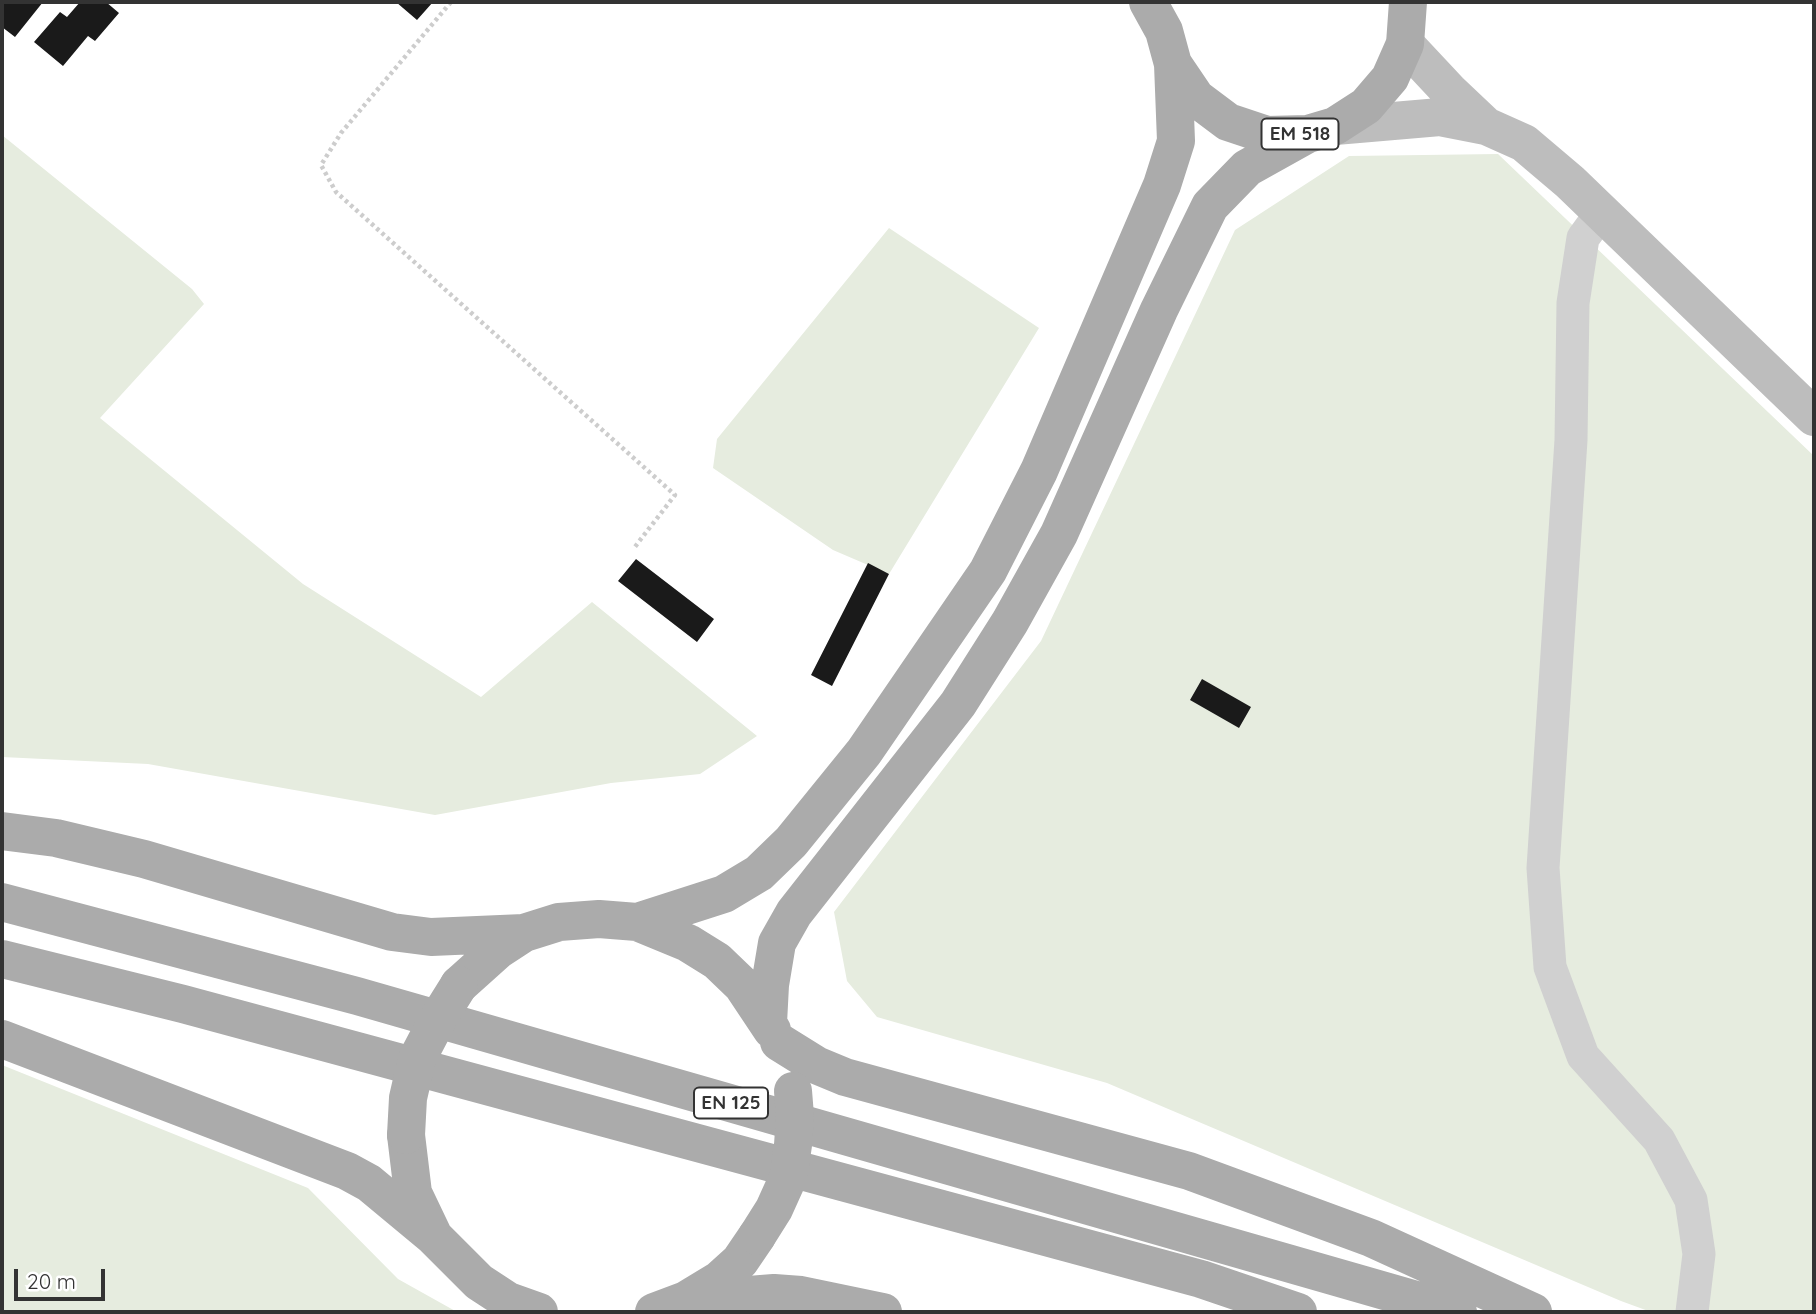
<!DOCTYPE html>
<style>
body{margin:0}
#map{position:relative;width:1816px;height:1314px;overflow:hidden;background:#fff;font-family:Quicksand,sans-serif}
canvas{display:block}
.frame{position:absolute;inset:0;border:4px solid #333;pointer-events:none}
.scale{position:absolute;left:14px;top:1269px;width:91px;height:32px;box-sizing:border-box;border:4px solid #333;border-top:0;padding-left:9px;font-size:21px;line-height:24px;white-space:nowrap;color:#333;-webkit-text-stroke:5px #fff;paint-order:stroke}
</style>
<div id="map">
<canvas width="1816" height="1314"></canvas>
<div class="frame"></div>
<div class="scale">20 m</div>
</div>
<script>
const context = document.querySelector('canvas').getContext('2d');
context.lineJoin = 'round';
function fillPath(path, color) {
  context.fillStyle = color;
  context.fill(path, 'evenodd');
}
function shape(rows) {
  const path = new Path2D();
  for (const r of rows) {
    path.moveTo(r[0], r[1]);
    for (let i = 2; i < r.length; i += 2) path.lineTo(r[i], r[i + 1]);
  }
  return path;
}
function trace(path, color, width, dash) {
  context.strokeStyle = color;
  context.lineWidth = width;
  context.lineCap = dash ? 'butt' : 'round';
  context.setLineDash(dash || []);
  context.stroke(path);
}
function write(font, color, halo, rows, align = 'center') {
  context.font = font + ' Quicksand,sans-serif';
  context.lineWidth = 7;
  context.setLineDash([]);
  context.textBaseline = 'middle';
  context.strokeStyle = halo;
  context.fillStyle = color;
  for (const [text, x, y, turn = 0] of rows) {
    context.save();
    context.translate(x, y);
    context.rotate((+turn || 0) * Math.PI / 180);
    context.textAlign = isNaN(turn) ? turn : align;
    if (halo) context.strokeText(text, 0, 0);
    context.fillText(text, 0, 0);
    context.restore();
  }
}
const green = shape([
 [2,135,192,289,204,304,100,418,303,584,481,697,592,602,757,736,700,774,611,783,435,815,148,764,2,757],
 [1498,154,1814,456,1814,1312,1651,1312,1621,1301,1107,1083,877,1017,847,981,834,912,1041,641,1235,230,1349,156],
 [889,228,1039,328,889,574,833,550,713,468,717,439],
 [2,1065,308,1188,398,1279,457,1312,2,1312]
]);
const building = shape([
 [2,2,43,2,15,37,2,27],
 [80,2,106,2,119,13,95,41,88,36,63,66,34,42,60,12,67,17],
 [396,2,433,2,417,20],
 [636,559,714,619,697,642,618,581],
 [868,563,889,574,832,686,811,675],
 [1202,679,1251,707,1239,728,1190,700]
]);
const path = shape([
 [451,2,341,133,321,165,336,192,675,495,634,548]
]);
const street = shape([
 [1602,212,1583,238,1573,303,1571,440,1543,868,1550,967,1583,1056,1659,1140,1691,1200,1699,1254,1692,1312]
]);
const secondary = shape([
 [1405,44,1449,91,1486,126],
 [1335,126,1440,117,1486,126,1524,143,1570,182,1814,417]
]);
const primary = shape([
 [1148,2,1164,31,1173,64,1196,98,1228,122,1267,135,1308,134,1335,126,1366,106,1390,78,1405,44,1408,2],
 [2,831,56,838,144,859,392,932,431,937,524,933],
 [2,902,357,996,1458,1312],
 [637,922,724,894,759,873,791,842,864,752,988,571,1039,471,1162,185,1176,141,1173,64],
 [2,959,183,1004,1201,1279,1298,1312],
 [459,985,498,950,524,933,559,922,599,919,637,922,688,943,717,961,742,985,772,1030],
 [768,1023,770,985,777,943,794,913,958,704,1010,622,1059,534,1159,310,1210,206,1247,168,1308,134],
 [2,1039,347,1171,369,1183,434,1237],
 [779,1042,816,1065,845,1077,1189,1171,1371,1238,1533,1312],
 [406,1135,413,1193,434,1237,479,1282,508,1301,539,1312],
 [686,1300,774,1293,801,1295,883,1312],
 [654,1312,686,1300,719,1280,740,1261,757,1236]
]);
const primaryBridge = shape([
 [406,1135,408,1098,417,1059,439,1017,459,985],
 [757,1236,774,1209,788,1178,793,1145,795,1116,793,1091]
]);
const shields = [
 [1300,134,77],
 [731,1103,74]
];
const shieldNames = [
 ["EM 518",1300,134],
 ["EN 125",731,1103]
];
fillPath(green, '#e6ecdf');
fillPath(building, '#1a1a1a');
trace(path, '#cdcdcd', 4.5, [3.5, 3.5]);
trace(street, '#d0d0d0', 33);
trace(secondary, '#bdbdbd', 38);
trace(primary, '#ababab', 38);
trace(primaryBridge, '#ababab', 38);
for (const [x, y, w] of shields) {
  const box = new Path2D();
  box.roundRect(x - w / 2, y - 15.5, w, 31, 5);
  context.fillStyle = '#fff';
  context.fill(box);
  trace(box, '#333', 2);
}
write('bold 19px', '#333', null, shieldNames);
</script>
